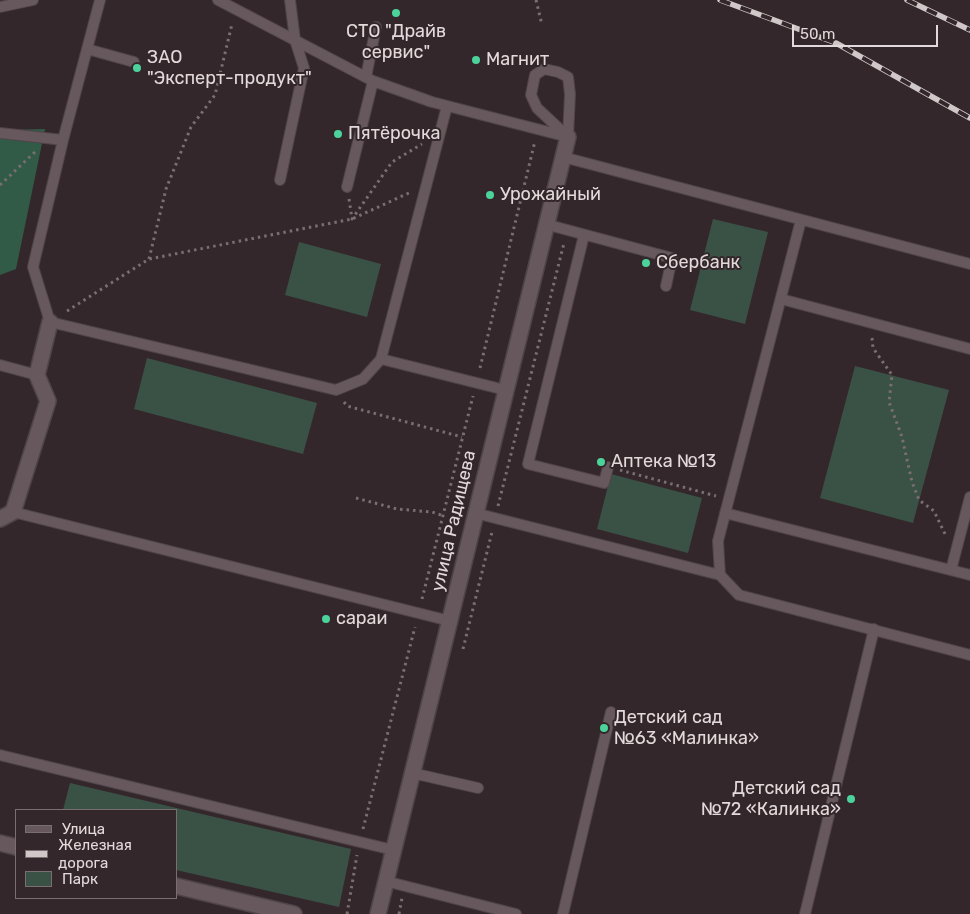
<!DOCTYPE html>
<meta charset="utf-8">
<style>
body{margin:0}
#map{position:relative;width:970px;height:914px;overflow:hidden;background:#34272b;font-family:Rubik,sans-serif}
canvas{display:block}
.legend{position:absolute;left:15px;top:809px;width:162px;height:90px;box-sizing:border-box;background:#34272b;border:1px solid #7a6e71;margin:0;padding:6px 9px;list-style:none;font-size:15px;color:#e2d9db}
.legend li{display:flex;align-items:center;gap:10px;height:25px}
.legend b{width:25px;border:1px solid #7a6e71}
.scale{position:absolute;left:792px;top:25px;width:146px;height:22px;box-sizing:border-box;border:2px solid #e2d9db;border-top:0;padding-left:6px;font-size:15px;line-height:18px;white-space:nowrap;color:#e2d9db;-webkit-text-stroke:4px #34272b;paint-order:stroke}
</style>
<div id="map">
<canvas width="970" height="914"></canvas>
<ul class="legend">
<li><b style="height:6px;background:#66585c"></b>Улица</li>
<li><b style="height:6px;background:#d0c7c9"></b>Железная дорога</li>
<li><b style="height:14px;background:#3a5246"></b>Парк</li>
</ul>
<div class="scale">50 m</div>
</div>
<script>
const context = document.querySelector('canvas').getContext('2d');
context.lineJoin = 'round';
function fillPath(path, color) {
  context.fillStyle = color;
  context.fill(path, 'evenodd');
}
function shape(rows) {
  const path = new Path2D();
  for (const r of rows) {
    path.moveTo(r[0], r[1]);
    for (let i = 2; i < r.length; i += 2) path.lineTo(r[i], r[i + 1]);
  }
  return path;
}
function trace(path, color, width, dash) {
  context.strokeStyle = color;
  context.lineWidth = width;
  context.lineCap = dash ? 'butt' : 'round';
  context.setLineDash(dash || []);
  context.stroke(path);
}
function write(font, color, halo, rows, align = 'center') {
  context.font = font + ' Rubik,sans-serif';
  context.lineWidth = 4;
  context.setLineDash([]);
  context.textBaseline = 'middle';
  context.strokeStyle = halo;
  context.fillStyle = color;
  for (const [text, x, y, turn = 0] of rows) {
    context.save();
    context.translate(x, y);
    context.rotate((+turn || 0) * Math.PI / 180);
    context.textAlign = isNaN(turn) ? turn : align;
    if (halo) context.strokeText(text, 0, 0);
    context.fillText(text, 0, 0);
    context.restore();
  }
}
const green = shape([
 [713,219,768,232,745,324,690,310],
 [299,242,381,264,367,317,285,295],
 [147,358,317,403,303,454,134,409],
 [855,366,949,390,913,523,820,498],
 [611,474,702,498,688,553,597,529],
 [70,783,351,849,339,907,176,870,176,810,63,810]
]);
const forest = shape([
 [45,129,16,269,0,275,0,130]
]);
const path = shape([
 [536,0,542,25],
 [0,185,36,151],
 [349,199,352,219,392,162,422,144],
 [149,259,166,189,191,127,215,95,232,24],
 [67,311,149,259,352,219,411,192],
 [872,338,873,348,892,375,889,402,902,437,912,482,919,500,934,511,945,534],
 [480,368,535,141],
 [344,402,347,406,462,437],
 [620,470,716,496],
 [356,498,397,509,432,512,444,516],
 [498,506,564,243],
 [422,599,473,396],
 [463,649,492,532],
 [363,829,415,627],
 [347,914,357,855],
 [399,914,402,898]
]);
const lane = shape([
 [100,0,63,140,33,267,50,322,336,390,363,379,381,359,447,106],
 [218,0,373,81,432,102,568,137],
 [0,7,33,0],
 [87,49,134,62],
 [544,69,558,72,568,77,570,94,568,137,537,108,531,95,535,75,544,69],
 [366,77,376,27],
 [0,133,63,140],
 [563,157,970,264],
 [280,180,304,68,295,40,290,0],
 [347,187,373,81],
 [801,220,718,541,720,575,739,595,970,655],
 [545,224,672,258,666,286],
 [584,235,528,464,604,483,608,467],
 [781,299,970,349],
 [381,359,505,390],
 [0,365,37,375],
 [13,512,450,621],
 [475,513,720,575],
 [725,513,970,575],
 [951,570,970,497],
 [0,755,393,850],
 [412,773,478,788],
 [385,881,516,914],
 [563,914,611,712],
 [805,914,874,629]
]);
const street = shape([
 [0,519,13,512,48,401,37,375,50,322],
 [0,843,16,847],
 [176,886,294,914],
 [378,914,568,137]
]);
const rail = shape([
 [720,0,836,43,970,118],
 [907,0,970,30]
]);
const markers = [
 [396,13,5,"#4cd39b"],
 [476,60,5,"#4cd39b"],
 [137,68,5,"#4cd39b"],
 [338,134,5,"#4cd39b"],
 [490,195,5,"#4cd39b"],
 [646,263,5,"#4cd39b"],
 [601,462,5,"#4cd39b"],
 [326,619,5,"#4cd39b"],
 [604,728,5,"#4cd39b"],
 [851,799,5,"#4cd39b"]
];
const poiNames = [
 ["СТО \"Драйв",396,32,"center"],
 ["сервис\"",396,53,"center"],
 ["ЗАО",147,58],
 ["\"Эксперт-продукт\"",147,79],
 ["Магнит",486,60],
 ["Пятёрочка",348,134],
 ["Урожайный",500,195],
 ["Сбербанк",656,263],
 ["Аптека №13",611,462],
 ["сараи",336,619],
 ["Детский сад",614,718],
 ["№63 «Малинка»",614,739],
 ["Детский сад",841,789,"right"],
 ["№72 «Калинка»",841,810,"right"]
];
const streetNames = [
 ["улица Радищева",454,521,-77]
];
fillPath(green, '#3a5246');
fillPath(forest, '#315b47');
trace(lane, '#4f4448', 12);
trace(street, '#4f4448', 18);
trace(path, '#7a6e71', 3, [2.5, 4]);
trace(lane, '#66585c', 10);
trace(street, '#66585c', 15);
trace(rail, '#d0c7c9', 5.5);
trace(rail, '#34272b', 4, [11]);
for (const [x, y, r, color] of markers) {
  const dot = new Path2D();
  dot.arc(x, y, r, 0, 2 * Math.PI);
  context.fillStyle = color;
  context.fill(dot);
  trace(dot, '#34272b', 2);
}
write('18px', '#e2d9db', '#34272b', poiNames, 'left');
write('18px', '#e2d9db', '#34272b', streetNames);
</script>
